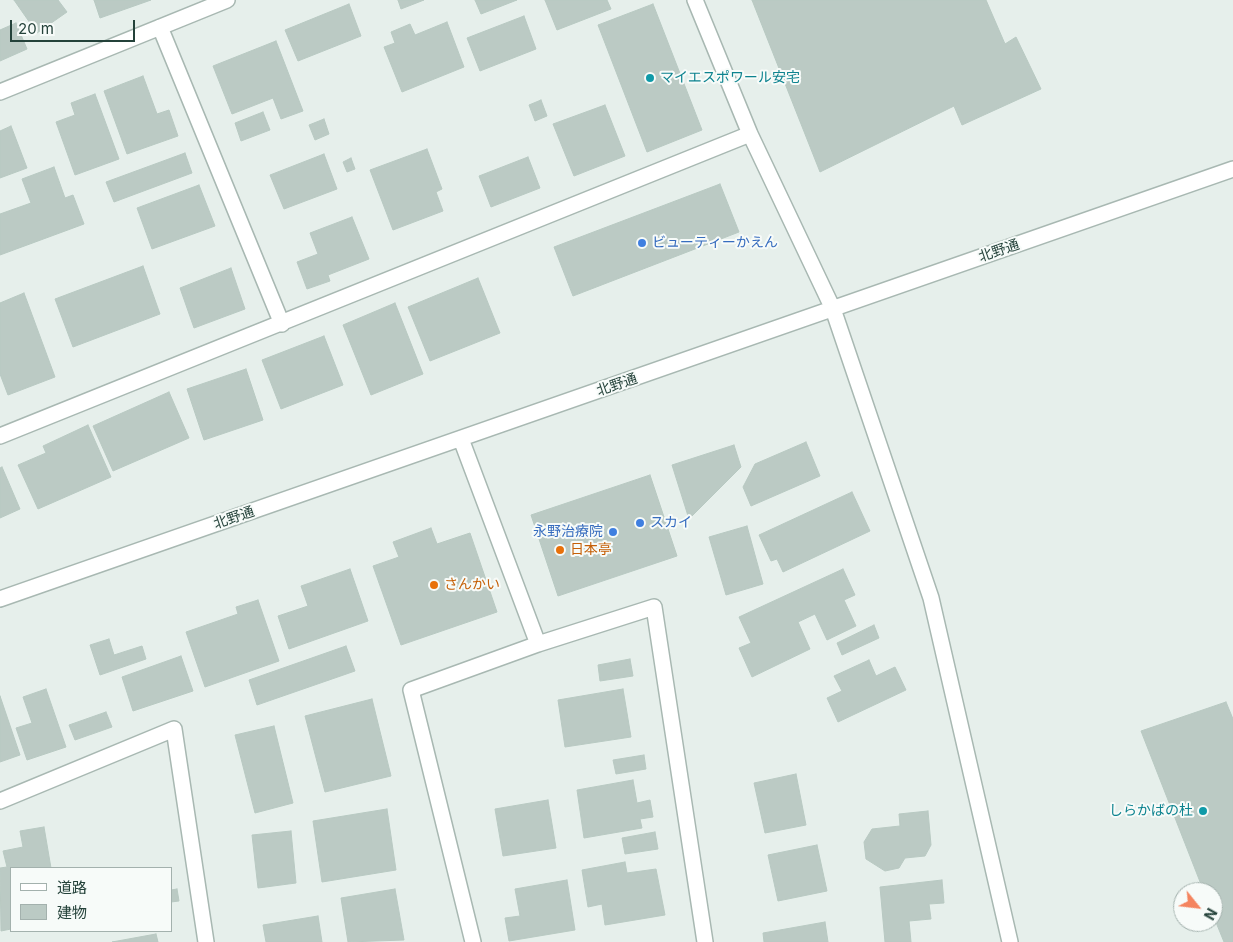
<!DOCTYPE html>
<meta charset="utf-8">
<style>
body{margin:0}
#map{position:relative;width:1233px;height:942px;overflow:hidden;background:#e6efeb;font-family:Inter,"Noto Sans JP",sans-serif}
canvas{display:block}
.legend{position:absolute;left:10px;top:867px;width:162px;height:65px;box-sizing:border-box;background:#f7fbf9;border:1px solid #a3b1ad;margin:0;padding:6px 9px;list-style:none;font-size:15px;color:#24423a}
.legend li{display:flex;align-items:center;gap:10px;height:25px}
.legend b{width:25px;border:1px solid #a3b1ad}
.north{position:absolute;left:1173px;top:882px;width:50px;height:50px;box-sizing:border-box;background:#f7fbf9;border:1px solid #a3b1ad;border-radius:50%;rotate:119deg;font-size:14px;font-weight:700;line-height:20px;text-align:center;color:#24423a}
.north::after{content:'';display:block;margin:auto;width:18px;height:22px;background:#f4845f;clip-path:polygon(50% 0,100% 100%,50% 72%,0 100%)}
.scale{position:absolute;left:10px;top:20px;width:125px;height:22px;box-sizing:border-box;border:2px solid #24423a;border-top:0;padding-left:6px;font-size:15px;line-height:18px;white-space:nowrap;color:#24423a;-webkit-text-stroke:4px #f7fbf9;paint-order:stroke}
</style>
<div id="map">
<canvas width="1233" height="942"></canvas>
<ul class="legend">
<li><b style="height:6px;background:#fff"></b>道路</li>
<li><b style="height:14px;background:#bbcac4"></b>建物</li>
</ul>
<div class="north">N</div>
<div class="scale">20 m</div>
</div>
<script>
const context = document.querySelector('canvas').getContext('2d');
context.lineJoin = 'round';
function fillPath(path, color) {
  context.fillStyle = color;
  context.fill(path, 'evenodd');
}
function shape(rows) {
  const path = new Path2D();
  for (const r of rows) {
    path.moveTo(r[0], r[1]);
    for (let i = 2; i < r.length; i += 2) path.lineTo(r[i], r[i + 1]);
  }
  return path;
}
function trace(path, color, width, dash) {
  context.strokeStyle = color;
  context.lineWidth = width;
  context.lineCap = dash ? 'butt' : 'round';
  context.setLineDash(dash || []);
  context.stroke(path);
}
function write(font, color, halo, rows, align = 'center') {
  context.font = font + ' Inter,"Noto Sans JP",sans-serif';
  context.lineWidth = 4;
  context.setLineDash([]);
  context.textBaseline = 'middle';
  context.strokeStyle = halo;
  context.fillStyle = color;
  for (const [text, x, y, turn = 0] of rows) {
    context.save();
    context.translate(x, y);
    context.rotate((+turn || 0) * Math.PI / 180);
    context.textAlign = isNaN(turn) ? turn : align;
    if (halo) context.strokeText(text, 0, 0);
    context.fillText(text, 0, 0);
    context.restore();
  }
}
const building = shape([
 [14,0,58,0,67,12,37,33,14,0],
 [94,0,151,0,100,18,94,0],
 [398,0,424,0,401,9,398,0],
 [475,0,517,0,481,14,475,0],
 [545,0,607,0,611,9,557,30,545,0],
 [752,0,986,0,1005,44,1016,37,1041,89,962,125,954,106,820,172,752,0],
 [349,4,361,36,298,61,285,30,349,4],
 [653,4,702,130,647,152,598,25,653,4],
 [524,16,536,49,480,71,467,38,524,16],
 [447,22,464,67,402,92,384,47,395,43,391,32,410,24,415,35,447,22],
 [16,23,27,49,0,61,0,30,16,23],
 [276,41,303,111,281,119,273,98,232,114,213,66,276,41],
 [143,76,157,114,169,110,178,136,127,154,104,91,143,76],
 [95,94,119,159,75,175,56,122,75,115,71,103,95,94],
 [541,100,547,116,535,121,529,105,541,100],
 [605,105,625,156,574,176,553,124,605,105],
 [263,112,270,130,241,141,235,123,263,112],
 [324,119,329,134,315,140,309,125,324,119],
 [11,126,27,168,0,178,0,131,11,126],
 [427,149,442,189,436,192,443,211,393,230,370,170,427,149],
 [185,153,192,173,114,202,106,182,185,153],
 [324,154,337,189,284,209,270,175,324,154],
 [528,157,540,188,491,207,479,176,528,157],
 [351,158,355,169,347,172,343,162,351,158],
 [54,167,65,198,73,195,84,224,0,255,0,214,31,203,22,179,54,167],
 [720,184,739,232,573,296,554,247,720,184],
 [199,185,215,226,152,249,137,208,199,185],
 [352,217,369,259,328,275,330,281,307,289,297,262,318,254,310,233,352,217],
 [143,266,160,314,73,347,55,299,143,266],
 [231,268,245,309,194,328,180,288,231,268],
 [478,278,500,333,430,361,408,307,478,278],
 [24,293,55,377,8,395,0,374,0,303,24,293],
 [395,303,423,374,371,395,343,325,395,303],
 [324,336,343,385,281,409,262,360,324,336],
 [246,369,263,420,204,440,187,389,246,369],
 [169,392,189,438,113,471,93,426,169,392],
 [88,425,111,477,38,509,18,465,46,453,43,446,88,425],
 [806,442,820,476,751,506,743,487,755,464,806,442],
 [734,445,741,467,689,519,672,465,734,445],
 [2,467,20,509,0,518,0,468,2,467],
 [650,475,677,556,558,596,531,515,650,475],
 [852,492,870,531,783,572,777,559,771,561,759,535,852,492],
 [747,526,763,584,726,595,709,537,747,526],
 [431,528,437,544,470,533,497,612,401,645,373,566,399,557,393,542,431,528],
 [350,569,368,621,289,649,278,616,308,606,301,586,350,569],
 [843,569,855,595,844,600,856,626,827,640,815,614,798,622,810,649,752,677,739,648,751,643,739,617,843,569],
 [258,600,279,661,205,687,186,632,238,614,236,607,258,600],
 [874,625,879,638,842,655,837,643,874,625],
 [109,639,114,655,142,646,146,659,100,675,90,645,109,639],
 [346,646,355,671,257,705,249,680,346,646],
 [181,656,193,691,133,711,122,677,181,656],
 [630,659,633,676,600,681,598,665,630,659],
 [869,660,876,676,895,667,906,690,838,722,827,698,842,691,834,676,869,660],
 [46,689,66,747,27,760,16,728,32,723,23,697,46,689],
 [623,689,631,737,565,747,558,700,623,689],
 [0,696,20,755,0,762,0,696],
 [372,699,391,776,325,792,305,716,372,699],
 [1226,702,1233,719,1233,942,1224,942,1213,915,1213,892,1204,892,1141,731,1226,702],
 [106,712,112,727,75,740,69,725,106,712],
 [274,726,293,803,255,813,235,735,274,726],
 [644,755,646,769,616,774,613,760,644,755],
 [796,774,806,825,765,833,754,783,796,774],
 [633,780,637,803,650,800,653,817,640,819,642,828,584,838,577,790,633,780],
 [548,800,556,848,503,856,495,809,548,800],
 [387,809,396,870,322,882,313,821,387,809],
 [928,811,931,845,925,856,905,858,899,868,885,871,866,859,864,842,872,829,900,826,899,814,928,811],
 [44,827,51,868,11,868,11,929,1,931,0,868,7,867,3,851,23,847,20,831,44,827],
 [291,831,296,883,258,888,252,835,291,831],
 [655,832,658,849,625,854,622,838,655,832],
 [817,845,827,891,778,901,768,855,817,845],
 [625,862,627,873,656,869,665,915,605,925,602,904,588,907,582,870,625,862],
 [567,880,575,930,509,941,505,918,520,916,515,889,567,880],
 [942,880,944,903,929,904,931,919,909,921,911,942,885,942,880,887,942,880],
 [177,889,179,901,171,902,171,890,177,889],
 [395,889,404,940,348,942,341,898,395,889],
 [318,916,322,942,266,942,263,925,318,916],
 [825,922,828,942,764,942,763,933,825,922],
 [156,934,158,942,112,942,156,934]
]);
const minor = shape([
 [695,0,750,134,833,309,931,598,1010,942],
 [160,27,282,324],
 [0,92,227,0],
 [0,436,750,134],
 [461,439,538,644],
 [0,599,1233,169],
 [0,801,174,729,206,942],
 [473,942,411,690,538,644,654,607,705,942]
]);
const markers = [
 [650,78,5,"#0f9aa8"],
 [642,243,5,"#3f7fe0"],
 [640,523,5,"#3f7fe0"],
 [613,532,5,"#3f7fe0"],
 [560,550,5,"#e8710a"],
 [434,585,5,"#e8710a"],
 [1203,811,5,"#0f9aa8"]
];
const cultureNames = [
 ["マイエスポワール安宅",660,78],
 ["しらかばの杜",1193,811,"right"]
];
const shopNames = [
 ["ビューティーかえん",652,243],
 ["スカイ",650,523],
 ["永野治療院",603,532,"right"]
];
const streetNames = [
 ["北野通",999,251,-19],
 ["北野通",617,385,-19],
 ["北野通",234,518,-19]
];
const foodNames = [
 ["日本亭",570,550],
 ["さんかい",444,585]
];
fillPath(building, '#bbcac4');
trace(building, '#b8c9c2', 1);
trace(minor, '#a8b8b2', 18);
trace(minor, '#fff', 15);
for (const [x, y, r, color] of markers) {
  const dot = new Path2D();
  dot.arc(x, y, r, 0, 2 * Math.PI);
  context.fillStyle = color;
  context.fill(dot);
  trace(dot, '#f7fbf9', 2);
}
write('14px', '#0d838f', '#f7fbf9', cultureNames, 'left');
write('14px', '#366cbe', '#f7fbf9', shopNames, 'left');
write('14px', '#24423a', '#f7fbf9', streetNames);
write('14px', '#c56008', '#f7fbf9', foodNames, 'left');
</script>
